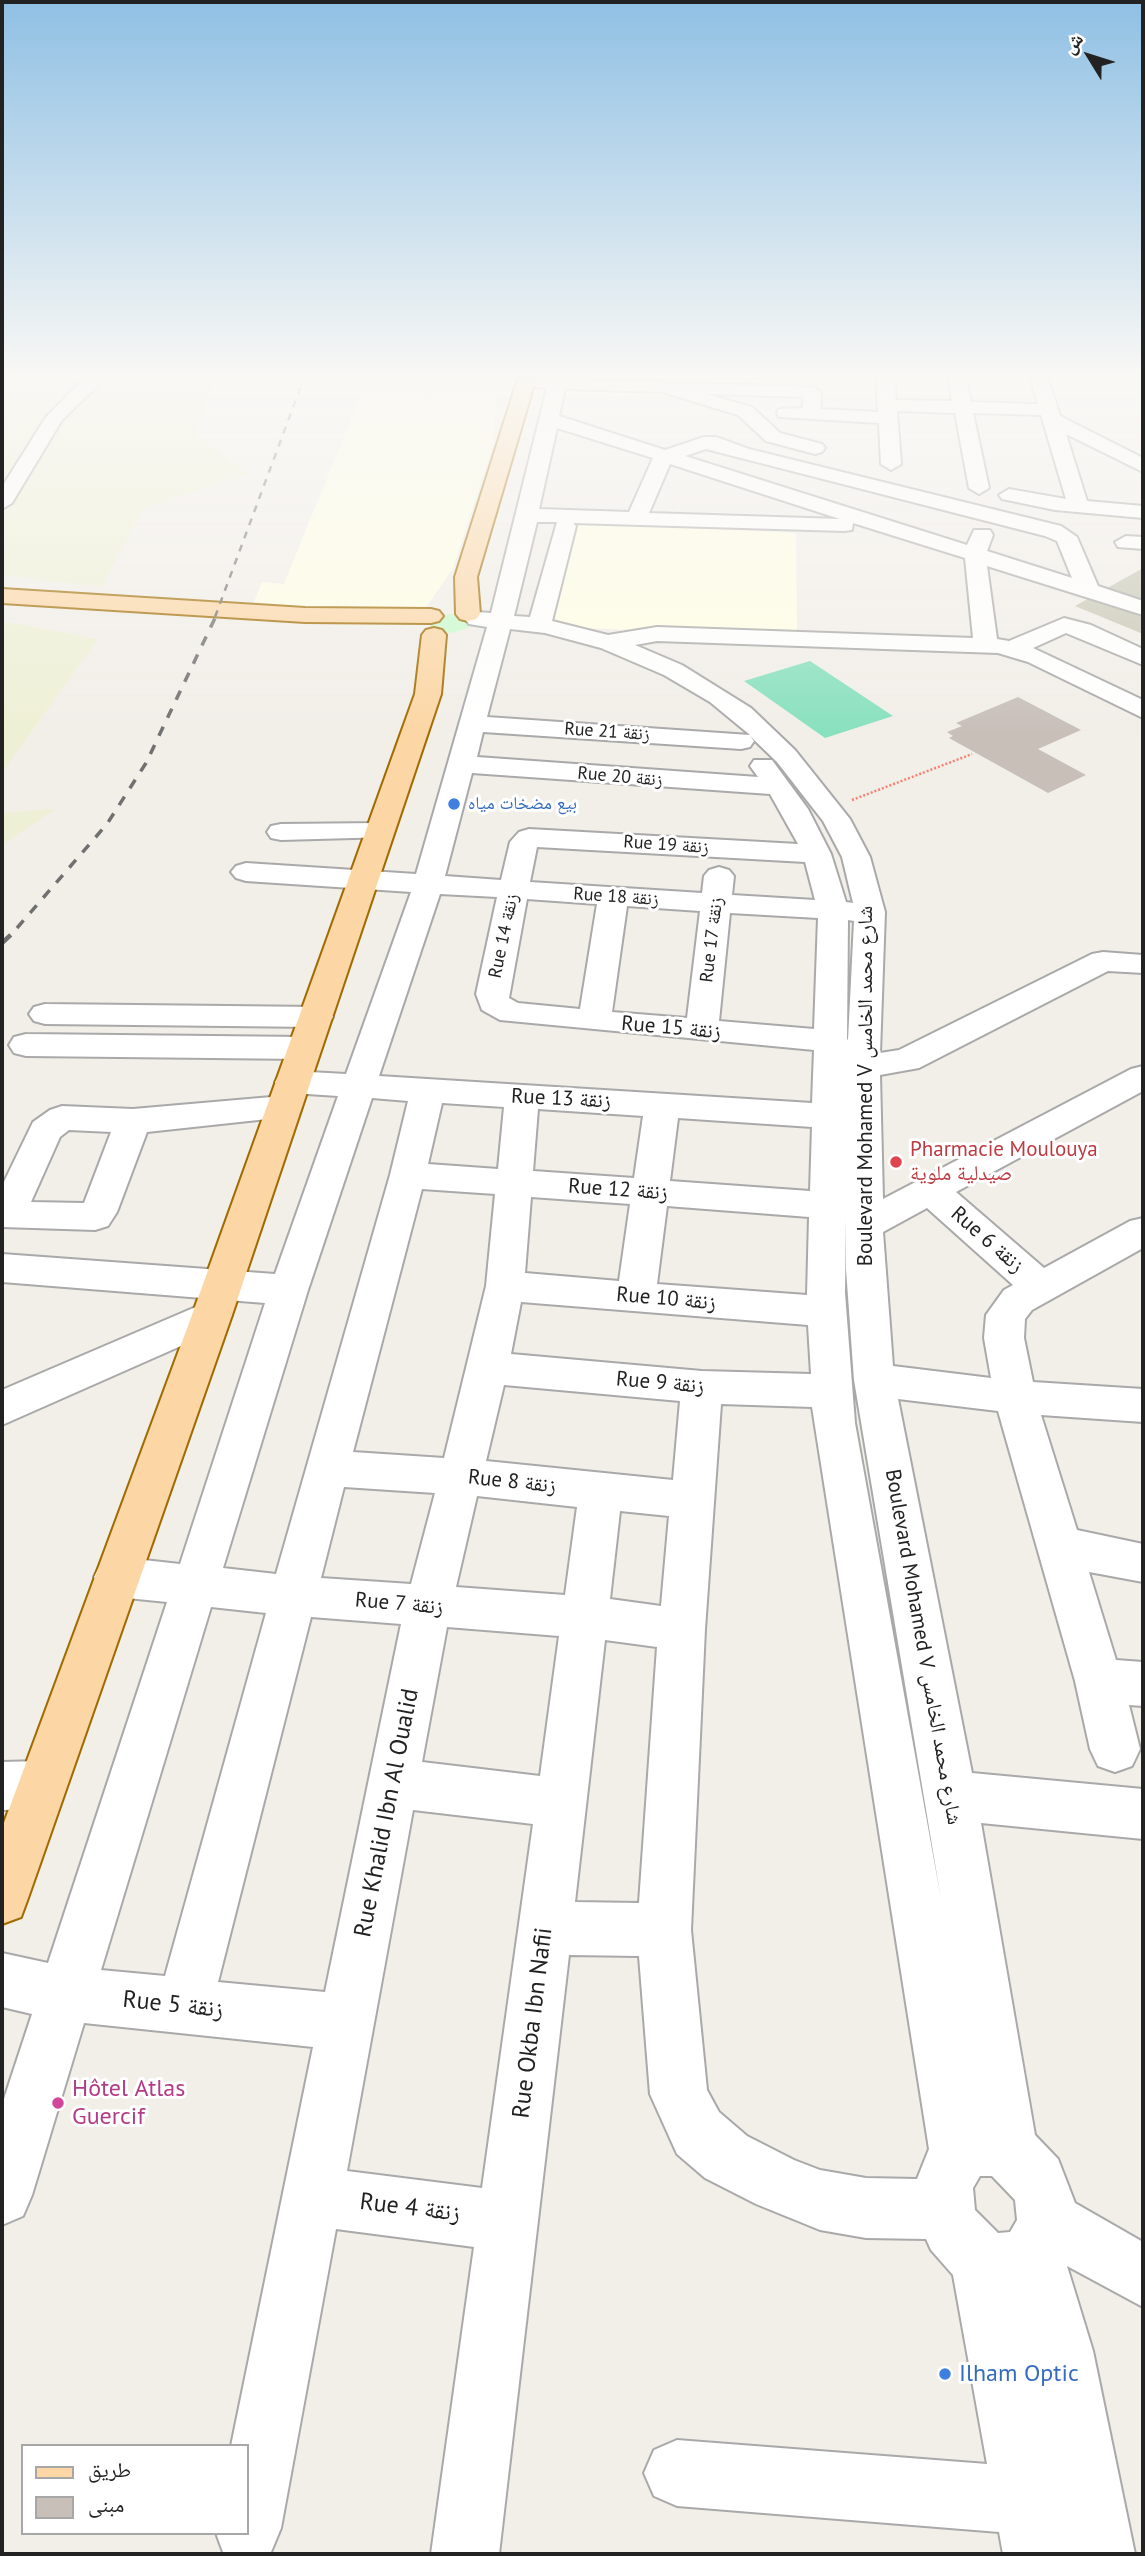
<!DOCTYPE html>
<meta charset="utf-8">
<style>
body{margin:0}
#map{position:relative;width:1145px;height:2556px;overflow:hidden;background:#f2efe9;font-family:"PT Sans","Noto Naskh Arabic",sans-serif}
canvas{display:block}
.frame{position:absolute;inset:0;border:4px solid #222;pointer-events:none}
.legend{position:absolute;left:21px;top:2444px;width:228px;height:91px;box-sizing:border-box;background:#fff;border:2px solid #a7a7a7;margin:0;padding:9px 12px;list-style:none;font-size:21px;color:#222}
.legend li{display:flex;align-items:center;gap:14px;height:35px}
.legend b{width:35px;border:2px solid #a7a7a7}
.north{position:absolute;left:1054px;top:21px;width:70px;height:70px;-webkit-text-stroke:5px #fff;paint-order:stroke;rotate:308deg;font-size:19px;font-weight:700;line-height:28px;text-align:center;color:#222}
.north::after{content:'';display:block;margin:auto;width:24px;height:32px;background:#222;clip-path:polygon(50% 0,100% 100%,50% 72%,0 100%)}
</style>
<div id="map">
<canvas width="1145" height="2556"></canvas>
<div class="frame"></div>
<ul class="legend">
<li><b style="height:9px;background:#fcd6a4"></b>طريق</li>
<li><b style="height:19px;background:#c7bfb8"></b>مبنى</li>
</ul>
<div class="north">ش</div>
</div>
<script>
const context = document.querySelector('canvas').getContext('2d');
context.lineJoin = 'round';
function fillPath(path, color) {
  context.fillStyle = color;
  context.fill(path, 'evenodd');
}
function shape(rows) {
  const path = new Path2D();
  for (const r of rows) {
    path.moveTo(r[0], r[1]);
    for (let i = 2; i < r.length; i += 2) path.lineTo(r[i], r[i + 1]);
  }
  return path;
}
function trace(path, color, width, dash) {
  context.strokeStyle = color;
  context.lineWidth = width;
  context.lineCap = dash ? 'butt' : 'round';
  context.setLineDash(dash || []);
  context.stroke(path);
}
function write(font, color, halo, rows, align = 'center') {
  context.font = font + ' "PT Sans","Noto Naskh Arabic",sans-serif';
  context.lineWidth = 6;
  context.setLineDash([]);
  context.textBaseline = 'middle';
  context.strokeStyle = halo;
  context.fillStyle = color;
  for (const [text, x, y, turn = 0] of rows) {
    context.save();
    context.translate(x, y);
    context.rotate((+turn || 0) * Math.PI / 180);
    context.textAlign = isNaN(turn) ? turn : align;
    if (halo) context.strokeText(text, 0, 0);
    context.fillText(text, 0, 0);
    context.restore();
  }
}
const education = shape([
 [363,390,495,395,493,445,453,568,424,610,376,614,254,602,262,582,284,584],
 [573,523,796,533,797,637,586,628,551,618]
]);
const construction = shape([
 [1143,568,1143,634,1075,606]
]);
const farmland = shape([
 [2,378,216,378,194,433,249,474,142,509,102,587,2,575],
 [2,621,98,639,2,773],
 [55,809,2,845,2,813]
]);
const park = shape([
 [449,614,459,615,472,622,472,626,453,633,435,631,430,626,440,616]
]);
const pitch = shape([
 [810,661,893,716,825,738,744,681]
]);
const building = shape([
 [1018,697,1081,730,1038,749,1086,775,1048,793,949,738,953,736,947,732,962,726,956,723]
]);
const path = shape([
 [852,800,972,754]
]);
const minor = shape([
 [85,378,105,378,62,420,12,503,2,509,2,487,46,417,85,378],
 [526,378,812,387,821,392,821,409,878,412,876,378,894,378,896,400,952,401,948,378,966,378,971,402,1038,404,1030,378,1048,378,1060,416,1143,458,1143,472,1066,434,1087,501,1143,506,1143,518,1055,510,1002,499,999,495,1009,489,1066,499,1041,415,973,413,989,488,979,494,969,488,955,413,897,411,901,464,891,470,881,464,879,423,779,417,777,413,779,409,803,408,803,397,706,394,752,407,780,433,822,444,825,448,822,452,815,454,766,441,738,415,662,392,565,389,559,416,665,450,704,437,716,437,749,449,1061,526,1077,537,1098,586,1143,601,1143,615,987,566,997,639,1009,641,1064,618,1091,625,1143,649,1143,665,1066,633,1033,648,1143,700,1143,718,1028,662,998,653,657,641,635,645,682,665,751,708,795,750,850,819,870,857,885,912,880,1053,899,1050,1092,954,1103,952,1143,955,1143,973,1108,971,919,1068,880,1075,883,1199,1131,1069,1143,1066,1143,1091,956,1192,1044,1268,1130,1221,1143,1218,1143,1248,1032,1310,1025,1319,1024,1338,1033,1382,1143,1389,1143,1422,1041,1415,1077,1530,1143,1544,1143,1582,1089,1572,1116,1660,1143,1662,1143,1706,1129,1705,1140,1749,1132,1766,1115,1772,1098,1766,1090,1749,1075,1681,998,1411,898,1399,972,1773,1143,1789,1143,1839,981,1823,1035,2135,1058,2159,1075,2203,1143,2242,1143,2307,1067,2266,1093,2351,1135,2554,1003,2554,999,2532,677,2506,654,2496,644,2473,654,2450,677,2440,987,2464,953,2275,931,2250,926,2239,866,2238,820,2230,756,2204,705,2178,677,2154,650,2094,639,1956,569,1955,499,2554,431,2554,474,2247,336,2229,281,2528,271,2552,265,2554,223,2552,216,2533,247,2533,247,2446,231,2446,313,2047,84,2023,32,2195,23,2216,2,2225,2,2105,32,2014,2,2007,2,1953,48,1963,167,1602,117,1597,101,1591,94,1577,101,1563,117,1557,180,1564,265,1303,2,1282,2,1254,275,1274,338,1096,292,1093,280,1090,275,1082,280,1074,292,1071,346,1074,411,892,246,881,236,878,231,872,236,866,246,863,416,874,487,627,469,624,465,619,469,614,477,612,491,613,547,388,526,386,523,382,526,378],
 [557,428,653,458,629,512,539,509,557,428],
 [706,449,1045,536,1057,541,1072,578,987,551,993,535,990,530,974,530,967,545,685,456,706,449],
 [670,464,840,519,649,513,670,464],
 [537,522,557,522,530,617,514,616,537,522],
 [573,523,844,531,852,530,853,523,965,558,973,638,657,627,608,635,552,621,576,526,573,523],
 [510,629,545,633,601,648,664,675,710,702,750,735,487,717,510,629],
 [483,732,741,749,750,747,754,741,750,736,777,762,823,821,842,857,853,903,846,902,831,854,808,809,772,760,754,760,750,766,758,777,477,757,483,732],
 [472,773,770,794,798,844,529,829,519,832,510,842,501,880,445,876,472,773],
 [537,847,805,862,815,900,732,895,734,876,729,870,719,867,709,870,704,876,702,893,530,882,537,847],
 [440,894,497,897,476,994,482,1010,500,1020,814,1050,812,1103,379,1076,440,894],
 [527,899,597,904,580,1009,518,1003,509,998,527,899],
 [627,906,700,911,687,1018,612,1012,627,906],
 [730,913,818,918,814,1029,719,1021,730,913],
 [848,920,854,921,848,1040,847,1039,848,920],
 [372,1098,408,1101,390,1175,276,1574,223,1568,308,1290,372,1098],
 [442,1103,504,1107,498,1169,428,1164,442,1103],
 [538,1109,643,1116,634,1178,533,1171,538,1109],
 [678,1118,812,1127,810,1191,670,1181,678,1118],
 [422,1189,495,1194,486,1286,444,1458,353,1452,422,1189],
 [531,1197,630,1204,619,1281,525,1273,531,1197],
 [667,1206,809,1217,807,1295,657,1284,667,1206],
 [927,1208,1013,1285,1004,1290,986,1315,984,1338,991,1378,893,1366,883,1232,927,1208],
 [846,1218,846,1269,854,1380,941,1899,855,1423,845,1293,846,1218],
 [521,1302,808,1325,811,1374,702,1371,511,1354,521,1302],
 [504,1385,680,1401,673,1480,486,1461,504,1385],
 [721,1404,812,1407,929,2149,917,2179,866,2178,820,2170,794,2160,747,2136,719,2112,707,2090,691,1930,705,1629,721,1404],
 [344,1487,435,1493,411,1584,321,1578,344,1487],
 [477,1496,577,1507,565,1595,456,1587,477,1496],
 [620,1511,669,1516,661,1606,610,1599,620,1511],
 [211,1607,266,1613,165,1976,101,1970,211,1607],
 [311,1617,401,1624,325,1992,218,1982,311,1617],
 [447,1627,559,1636,540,1776,422,1762,447,1627],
 [605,1640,657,1647,639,1903,575,1902,605,1640],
 [413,1810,533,1824,482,2188,347,2171,413,1810],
 [980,2176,992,2176,1015,2200,1017,2220,1010,2232,998,2233,975,2210,973,2188,980,2176],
 [1126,536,1143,537,1143,549,1118,547,1115,542,1126,536],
 [380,823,390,825,394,831,390,837,281,840,271,838,267,832,271,826,281,824,380,823],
 [45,1004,317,1007,328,1010,333,1017,328,1024,317,1027,45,1024,34,1021,29,1014,34,1007,45,1004],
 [26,1034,304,1037,316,1040,321,1048,316,1056,304,1059,26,1056,14,1053,9,1045,14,1037,26,1034],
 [283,1096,295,1100,300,1108,295,1116,147,1132,117,1212,108,1226,95,1230,2,1227,2,1186,33,1122,50,1110,62,1106,133,1109,283,1096],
 [69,1130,111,1132,84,1203,31,1202,60,1137,69,1130],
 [212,1300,226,1304,232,1315,226,1326,2,1425,2,1390,212,1300],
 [41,1761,59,1768,66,1785,59,1802,41,1809,2,1810,2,1762,41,1761]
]);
const major = shape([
 [518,378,536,378,477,577,480,614,476,619,468,621,460,619,456,614,455,577,518,378],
 [2,589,305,608,431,609,439,611,443,616,439,621,431,623,305,622,2,603,2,589],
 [434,628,442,630,446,635,441,694,232,1315,28,1898,21,1917,2,1924,2,1828,192,1315,415,694,422,635,426,630,434,628]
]);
const railFar2 = shape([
 [215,617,304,378]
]);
const railFar1 = shape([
 [17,928,107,824,146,763,216,616]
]);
const rail = shape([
 [2,943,19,927]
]);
const markers = [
 [454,804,7,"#3f7fe0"],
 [896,1162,7,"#e0444e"],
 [58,2103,7,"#d1479c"],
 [945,2374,7,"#3f7fe0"]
];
const farStreetnames = [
 ["Rue 21 زنقة",607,732,4],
 ["Rue 20 زنقة",620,777,5],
 ["Rue 19 زنقة",666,845,4],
 ["Rue 18 زنقة",616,897,4],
 ["Rue 14 زنقة",504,936,-78],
 ["Rue 17 زنقة",712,940,-83]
];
const farShopnames = [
 ["بيع مضخات مياه",468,804]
];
const streetNames = [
 ["Rue 15 زنقة",671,1028,5],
 ["Boulevard Mohamed V شارع محمد الخامس",866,1086,-90],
 ["Rue 13 زنقة",561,1099,3],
 ["Rue 12 زنقة",618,1190,4],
 ["Rue 6 زنقة",987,1240,41],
 ["Rue 10 زنقة",666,1299,5],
 ["Rue 9 زنقة",660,1383,5],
 ["Rue 8 زنقة",512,1482,6],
 ["Rue 7 زنقة",399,1604,5],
 ["Boulevard Mohamed V شارع محمد الخامس",923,1647,80]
];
const healthNames = [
 ["Pharmacie Moulouya",910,1150],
 ["صيدلية ملوية",910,1174]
];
const nearStreetnames = [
 ["Rue Khalid Ibn Al Oualid",387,1813,-79],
 ["Rue 5 زنقة",173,2005,6],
 ["Rue Okba Ibn Nafii",533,2023,-83],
 ["Rue 4 زنقة",410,2208,7]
];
const nearHotelnames = [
 ["Hôtel Atlas",72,2089],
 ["Guercif",72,2117]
];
const nearShopnames = [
 ["Ilham Optic",959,2374]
];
fillPath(education, '#ffffe5');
fillPath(construction, '#c7c7b4');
fillPath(farmland, '#eef0d5');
fillPath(park, '#c8facc');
fillPath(pitch, '#88e0be');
fillPath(building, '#c7bfb8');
trace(minor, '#a9a9a9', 4);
trace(major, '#a06b00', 4);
trace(path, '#fa8072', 2.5, [2, 2]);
fillPath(minor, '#fff');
fillPath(major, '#fcd6a4');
trace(railFar2, '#707070', 2.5, [7, 7]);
trace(railFar1, '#707070', 3.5, [10, 10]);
trace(rail, '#707070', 4.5, [12, 12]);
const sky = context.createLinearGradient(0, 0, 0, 736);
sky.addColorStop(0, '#8fc0e4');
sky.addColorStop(0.51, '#f9f8f5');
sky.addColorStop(1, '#f9f8f500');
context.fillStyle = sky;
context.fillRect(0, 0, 1145, 736);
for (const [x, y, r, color] of markers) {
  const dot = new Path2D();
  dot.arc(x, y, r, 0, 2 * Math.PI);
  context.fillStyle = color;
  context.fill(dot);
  trace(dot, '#fff', 2.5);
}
write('18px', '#222', '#fff', farStreetnames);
write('18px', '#366cbe', '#fff', farShopnames, 'left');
write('21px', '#222', '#fff', streetNames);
write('21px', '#be3a42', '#fff', healthNames, 'left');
write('24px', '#222', '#fff', nearStreetnames);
write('24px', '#b23c85', '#fff', nearHotelnames, 'left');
write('24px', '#366cbe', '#fff', nearShopnames, 'left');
</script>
